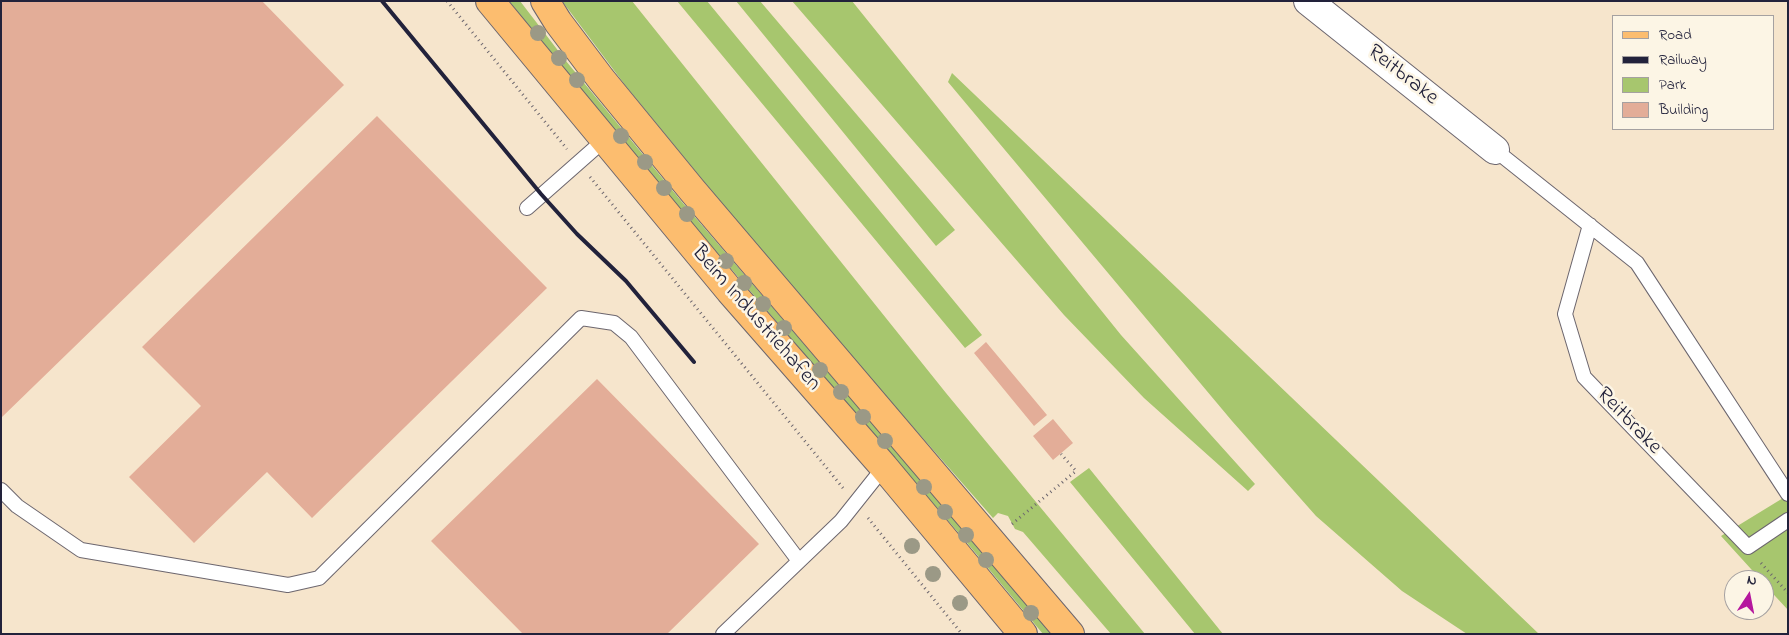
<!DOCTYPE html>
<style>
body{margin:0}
#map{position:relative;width:1789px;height:635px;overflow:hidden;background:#f6e5cc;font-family:"Indie Flower",sans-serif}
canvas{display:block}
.frame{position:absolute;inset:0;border:2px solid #22223b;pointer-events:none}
.legend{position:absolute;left:1612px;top:15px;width:162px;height:115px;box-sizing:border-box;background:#fcf5e5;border:1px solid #a5a1a1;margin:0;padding:6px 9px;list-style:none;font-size:15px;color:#22223b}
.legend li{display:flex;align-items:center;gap:10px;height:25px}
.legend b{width:25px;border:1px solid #a5a1a1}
.north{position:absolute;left:1724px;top:570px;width:50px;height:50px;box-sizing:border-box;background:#fcf5e5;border:1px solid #a5a1a1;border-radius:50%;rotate:11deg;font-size:14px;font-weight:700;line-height:20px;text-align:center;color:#22223b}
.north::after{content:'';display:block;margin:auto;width:18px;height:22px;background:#b5179e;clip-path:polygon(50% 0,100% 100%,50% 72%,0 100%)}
</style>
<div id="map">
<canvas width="1789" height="635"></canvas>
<div class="frame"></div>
<ul class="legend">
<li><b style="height:6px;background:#fcbd6f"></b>Road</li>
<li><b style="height:6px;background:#22223b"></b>Railway</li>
<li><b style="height:14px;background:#a7c66e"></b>Park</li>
<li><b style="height:14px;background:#e3ad98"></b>Building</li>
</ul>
<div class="north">N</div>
</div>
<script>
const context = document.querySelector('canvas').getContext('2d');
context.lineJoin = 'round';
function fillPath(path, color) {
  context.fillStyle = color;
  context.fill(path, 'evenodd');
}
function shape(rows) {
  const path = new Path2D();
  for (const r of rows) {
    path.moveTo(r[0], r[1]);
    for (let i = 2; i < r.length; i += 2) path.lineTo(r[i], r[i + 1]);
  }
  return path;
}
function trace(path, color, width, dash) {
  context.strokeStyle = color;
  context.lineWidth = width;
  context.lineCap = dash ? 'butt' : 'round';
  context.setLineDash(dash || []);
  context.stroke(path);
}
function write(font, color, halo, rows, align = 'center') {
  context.font = font + ' "Indie Flower",sans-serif';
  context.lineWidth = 5;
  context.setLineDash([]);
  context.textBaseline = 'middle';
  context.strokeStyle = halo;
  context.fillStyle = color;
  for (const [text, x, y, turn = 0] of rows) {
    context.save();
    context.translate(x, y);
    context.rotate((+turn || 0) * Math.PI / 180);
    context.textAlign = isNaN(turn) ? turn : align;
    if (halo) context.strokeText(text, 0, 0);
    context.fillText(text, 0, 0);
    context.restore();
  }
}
const green = shape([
 [509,1,520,1,566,61,682,202,1053,634,1043,634,963,538,677,206],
 [562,1,632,1,946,393,1145,634,1111,634,1023,532,1015,529,1008,516,998,513,993,518,848,353,728,211,625,85],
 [677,1,707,1,982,335,965,348],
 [736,1,760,1,955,230,936,246],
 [792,1,852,1,1121,335,1255,484,1248,491,1144,398,1064,315],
 [952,73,1539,634,1467,634,1402,591,1316,516,1232,421,948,82],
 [1089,468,1223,634,1195,634,1070,482],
 [1788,495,1788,610,1764,584,1764,580,1761,580,1721,536]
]);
const building = shape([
 [1,1,262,1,344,85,1,418],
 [377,116,547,288,312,518,267,472,194,543,129,477,201,406,142,347],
 [986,342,1047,415,1034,426,974,353],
 [597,379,759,544,667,634,523,634,431,541],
 [1053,419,1073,443,1053,460,1033,436]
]);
const path = shape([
 [447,1,567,149],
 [590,177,843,488],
 [868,518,962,634],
 [1012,524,1076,471,1061,454],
 [1761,563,1788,593]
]);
const service = shape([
 [1495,150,1637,263,1788,494],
 [527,208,603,141],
 [1590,225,1565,314,1584,377,1748,547,1788,520],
 [1,490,17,506,81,550,288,585,319,578,581,318,614,323,631,337,799,561],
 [723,634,841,521,884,467]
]);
const minor = shape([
 [1308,1,1495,150]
]);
const primary = shape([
 [490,1,730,291,884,467,1023,634],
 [545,1,558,22,601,79,692,190,1070,634]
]);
const rail = shape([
 [382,1,541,194,577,234,626,281,694,362]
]);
const trees = [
 [538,33],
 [559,58],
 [577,80],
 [621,136],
 [645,162],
 [664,188],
 [687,214],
 [726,261],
 [744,283],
 [763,304],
 [784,328],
 [820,370],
 [841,392],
 [863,417],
 [885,441],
 [924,487],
 [945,512],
 [966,535],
 [912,546],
 [986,560],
 [933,574],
 [960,603],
 [1031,613]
];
const streetNames = [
 ["Reitbrake",1402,76,38],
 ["Beim Industriehafen",755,319,49],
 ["Reitbrake",1628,422,46]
];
fillPath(green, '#a7c66e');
fillPath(building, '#e3ad98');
trace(service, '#6c666e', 16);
trace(minor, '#6c666e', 30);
trace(primary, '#6c666e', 30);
trace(path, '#6c666e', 3, [1, 4]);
trace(service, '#fff', 14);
trace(minor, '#fff', 28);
trace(primary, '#fcbd6f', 28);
trace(rail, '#22223b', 4);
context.fillStyle = '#9b9986';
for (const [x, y] of trees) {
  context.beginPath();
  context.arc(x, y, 8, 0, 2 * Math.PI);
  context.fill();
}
write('22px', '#22223b', '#fcf5e5', streetNames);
</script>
